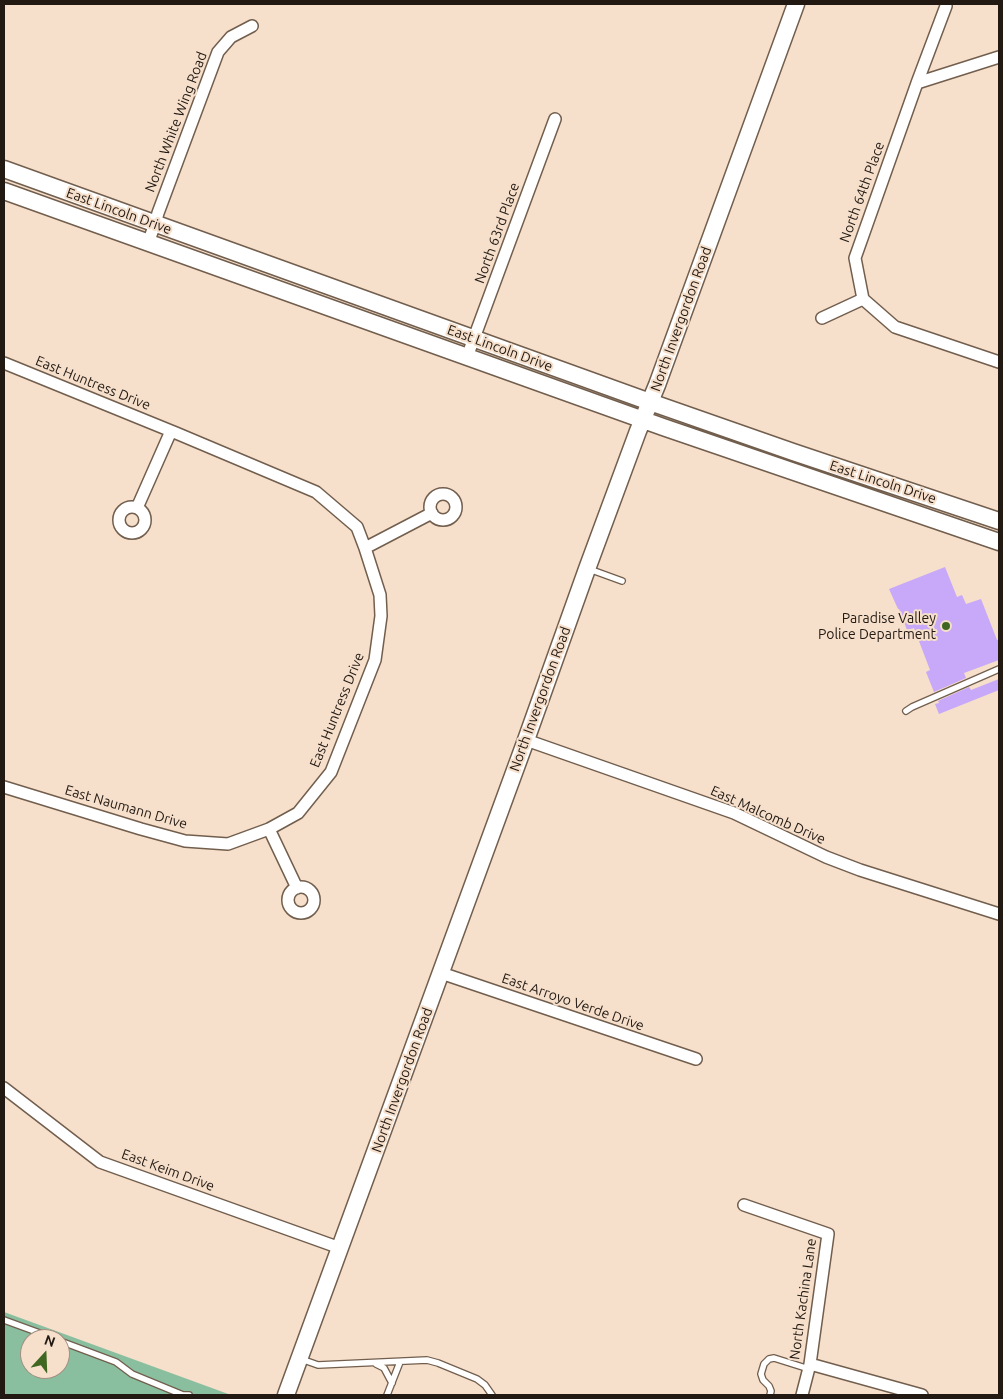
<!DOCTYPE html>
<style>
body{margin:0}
#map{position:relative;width:1003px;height:1399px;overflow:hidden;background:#f6dfcb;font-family:Ubuntu,sans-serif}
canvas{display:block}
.frame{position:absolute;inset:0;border:5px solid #211912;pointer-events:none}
.north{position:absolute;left:20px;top:1329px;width:50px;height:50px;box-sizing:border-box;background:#f6dfcb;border:1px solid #a19081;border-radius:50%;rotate:20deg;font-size:14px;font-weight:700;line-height:20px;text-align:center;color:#211912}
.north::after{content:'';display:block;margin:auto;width:18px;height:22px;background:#406721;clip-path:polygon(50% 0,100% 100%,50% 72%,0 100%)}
</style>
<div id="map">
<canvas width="1003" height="1399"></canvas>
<div class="frame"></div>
<div class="north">N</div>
</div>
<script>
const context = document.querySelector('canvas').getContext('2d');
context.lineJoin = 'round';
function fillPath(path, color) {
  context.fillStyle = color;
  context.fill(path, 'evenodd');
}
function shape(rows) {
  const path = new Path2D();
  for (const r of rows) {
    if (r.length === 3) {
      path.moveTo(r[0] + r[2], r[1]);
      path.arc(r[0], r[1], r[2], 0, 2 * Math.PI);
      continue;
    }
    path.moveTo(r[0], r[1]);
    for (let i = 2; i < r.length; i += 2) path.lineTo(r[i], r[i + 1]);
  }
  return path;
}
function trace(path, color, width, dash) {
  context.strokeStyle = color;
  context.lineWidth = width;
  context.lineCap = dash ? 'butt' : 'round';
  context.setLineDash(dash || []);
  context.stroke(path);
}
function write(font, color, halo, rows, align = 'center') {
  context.font = font + ' Ubuntu,sans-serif';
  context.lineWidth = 4;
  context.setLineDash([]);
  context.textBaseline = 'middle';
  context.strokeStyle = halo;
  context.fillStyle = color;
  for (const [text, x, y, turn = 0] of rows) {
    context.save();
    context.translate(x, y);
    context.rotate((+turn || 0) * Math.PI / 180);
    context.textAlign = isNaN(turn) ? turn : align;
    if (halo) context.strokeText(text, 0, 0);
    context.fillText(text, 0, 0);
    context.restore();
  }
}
const green = shape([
 [4,1312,231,1395,4,1395],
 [30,1339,60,1339,60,1369,30,1369]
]);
const building = shape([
 [945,567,957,597,962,595,966,604,981,599,997,640,999,640,999,660,964,673,966,678,934,692,926,672,930,670,914,628,907,630,899,609,898,609,889,589],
 [999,679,999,690,939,714,935,704,939,703,938,701,969,687,971,690]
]);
const lane = shape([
 [589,569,622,581],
 [906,711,912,707,999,669],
 [4,1320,56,1339],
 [60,1341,116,1362,132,1374,183,1395,189,1395],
 [301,1359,318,1365,427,1360,438,1363,477,1379,485,1385,492,1395],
 [376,1364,384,1368,392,1383],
 [387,1395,400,1362],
 [770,1395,771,1391,769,1386,763,1380,761,1374,764,1364,769,1359,774,1358,809,1369]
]);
const street = shape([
 [917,83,946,6],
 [148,243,155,224,158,213,218,52,231,37,252,26],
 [863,299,855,258,917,83,999,57],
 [863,299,895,327,999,362],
 [822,318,863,299],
 [467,357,555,119],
 [4,363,176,433,316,492,357,527,365,548,380,595,381,616,375,660,331,772,298,813,269,829,228,844,185,841,141,829,4,787],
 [443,507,13],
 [132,520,13],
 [137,508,171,431],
 [365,548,432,513],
 [526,740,734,813,826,857,860,870,999,914],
 [269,829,297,888],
 [301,900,13],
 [441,973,696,1059],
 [4,1088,100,1162,340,1248],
 [744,1205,828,1234,810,1364,802,1395],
 [810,1364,922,1395]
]);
const secondary = shape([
 [4,169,650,402,793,452,999,521],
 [4,191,663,427,999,542],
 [286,1395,526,740,587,569,638,431,657,385,796,4]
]);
const markers = [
 [946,626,5,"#406721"]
];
const streetNames = [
 ["North White Wing Road",176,122,-69],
 ["North 64th Place",862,192,-70],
 ["East Lincoln Drive",119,211,20],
 ["North 63rd Place",497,233,-70],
 ["North Invergordon Road",681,319,-70],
 ["East Lincoln Drive",500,348,20],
 ["East Huntress Drive",93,383,22],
 ["East Lincoln Drive",883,482,18],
 ["North Invergordon Road",540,699,-70],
 ["East Huntress Drive",337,710,-68],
 ["East Naumann Drive",126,807,16],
 ["East Malcomb Drive",768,815,24],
 ["East Arroyo Verde Drive",573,1002,19],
 ["North Invergordon Road",402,1080,-70],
 ["East Keim Drive",168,1170,20],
 ["North Kachina Lane",803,1299,-82]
];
const poiNames = [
 ["Paradise Valley",936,618],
 ["Police Department",936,634]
];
fillPath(green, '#89bf9f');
fillPath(building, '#c7a8f9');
trace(lane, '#725e4d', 8);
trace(street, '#725e4d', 14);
trace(secondary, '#725e4d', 19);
trace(lane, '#fff', 5.5);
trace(street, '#fff', 11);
trace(secondary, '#fff', 16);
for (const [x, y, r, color] of markers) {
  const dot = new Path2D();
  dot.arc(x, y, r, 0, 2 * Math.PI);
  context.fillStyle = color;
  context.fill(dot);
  trace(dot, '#f6dfcb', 2);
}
write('14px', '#211912', '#f6dfcb', streetNames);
write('14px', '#211912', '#f6dfcb', poiNames, 'right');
</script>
